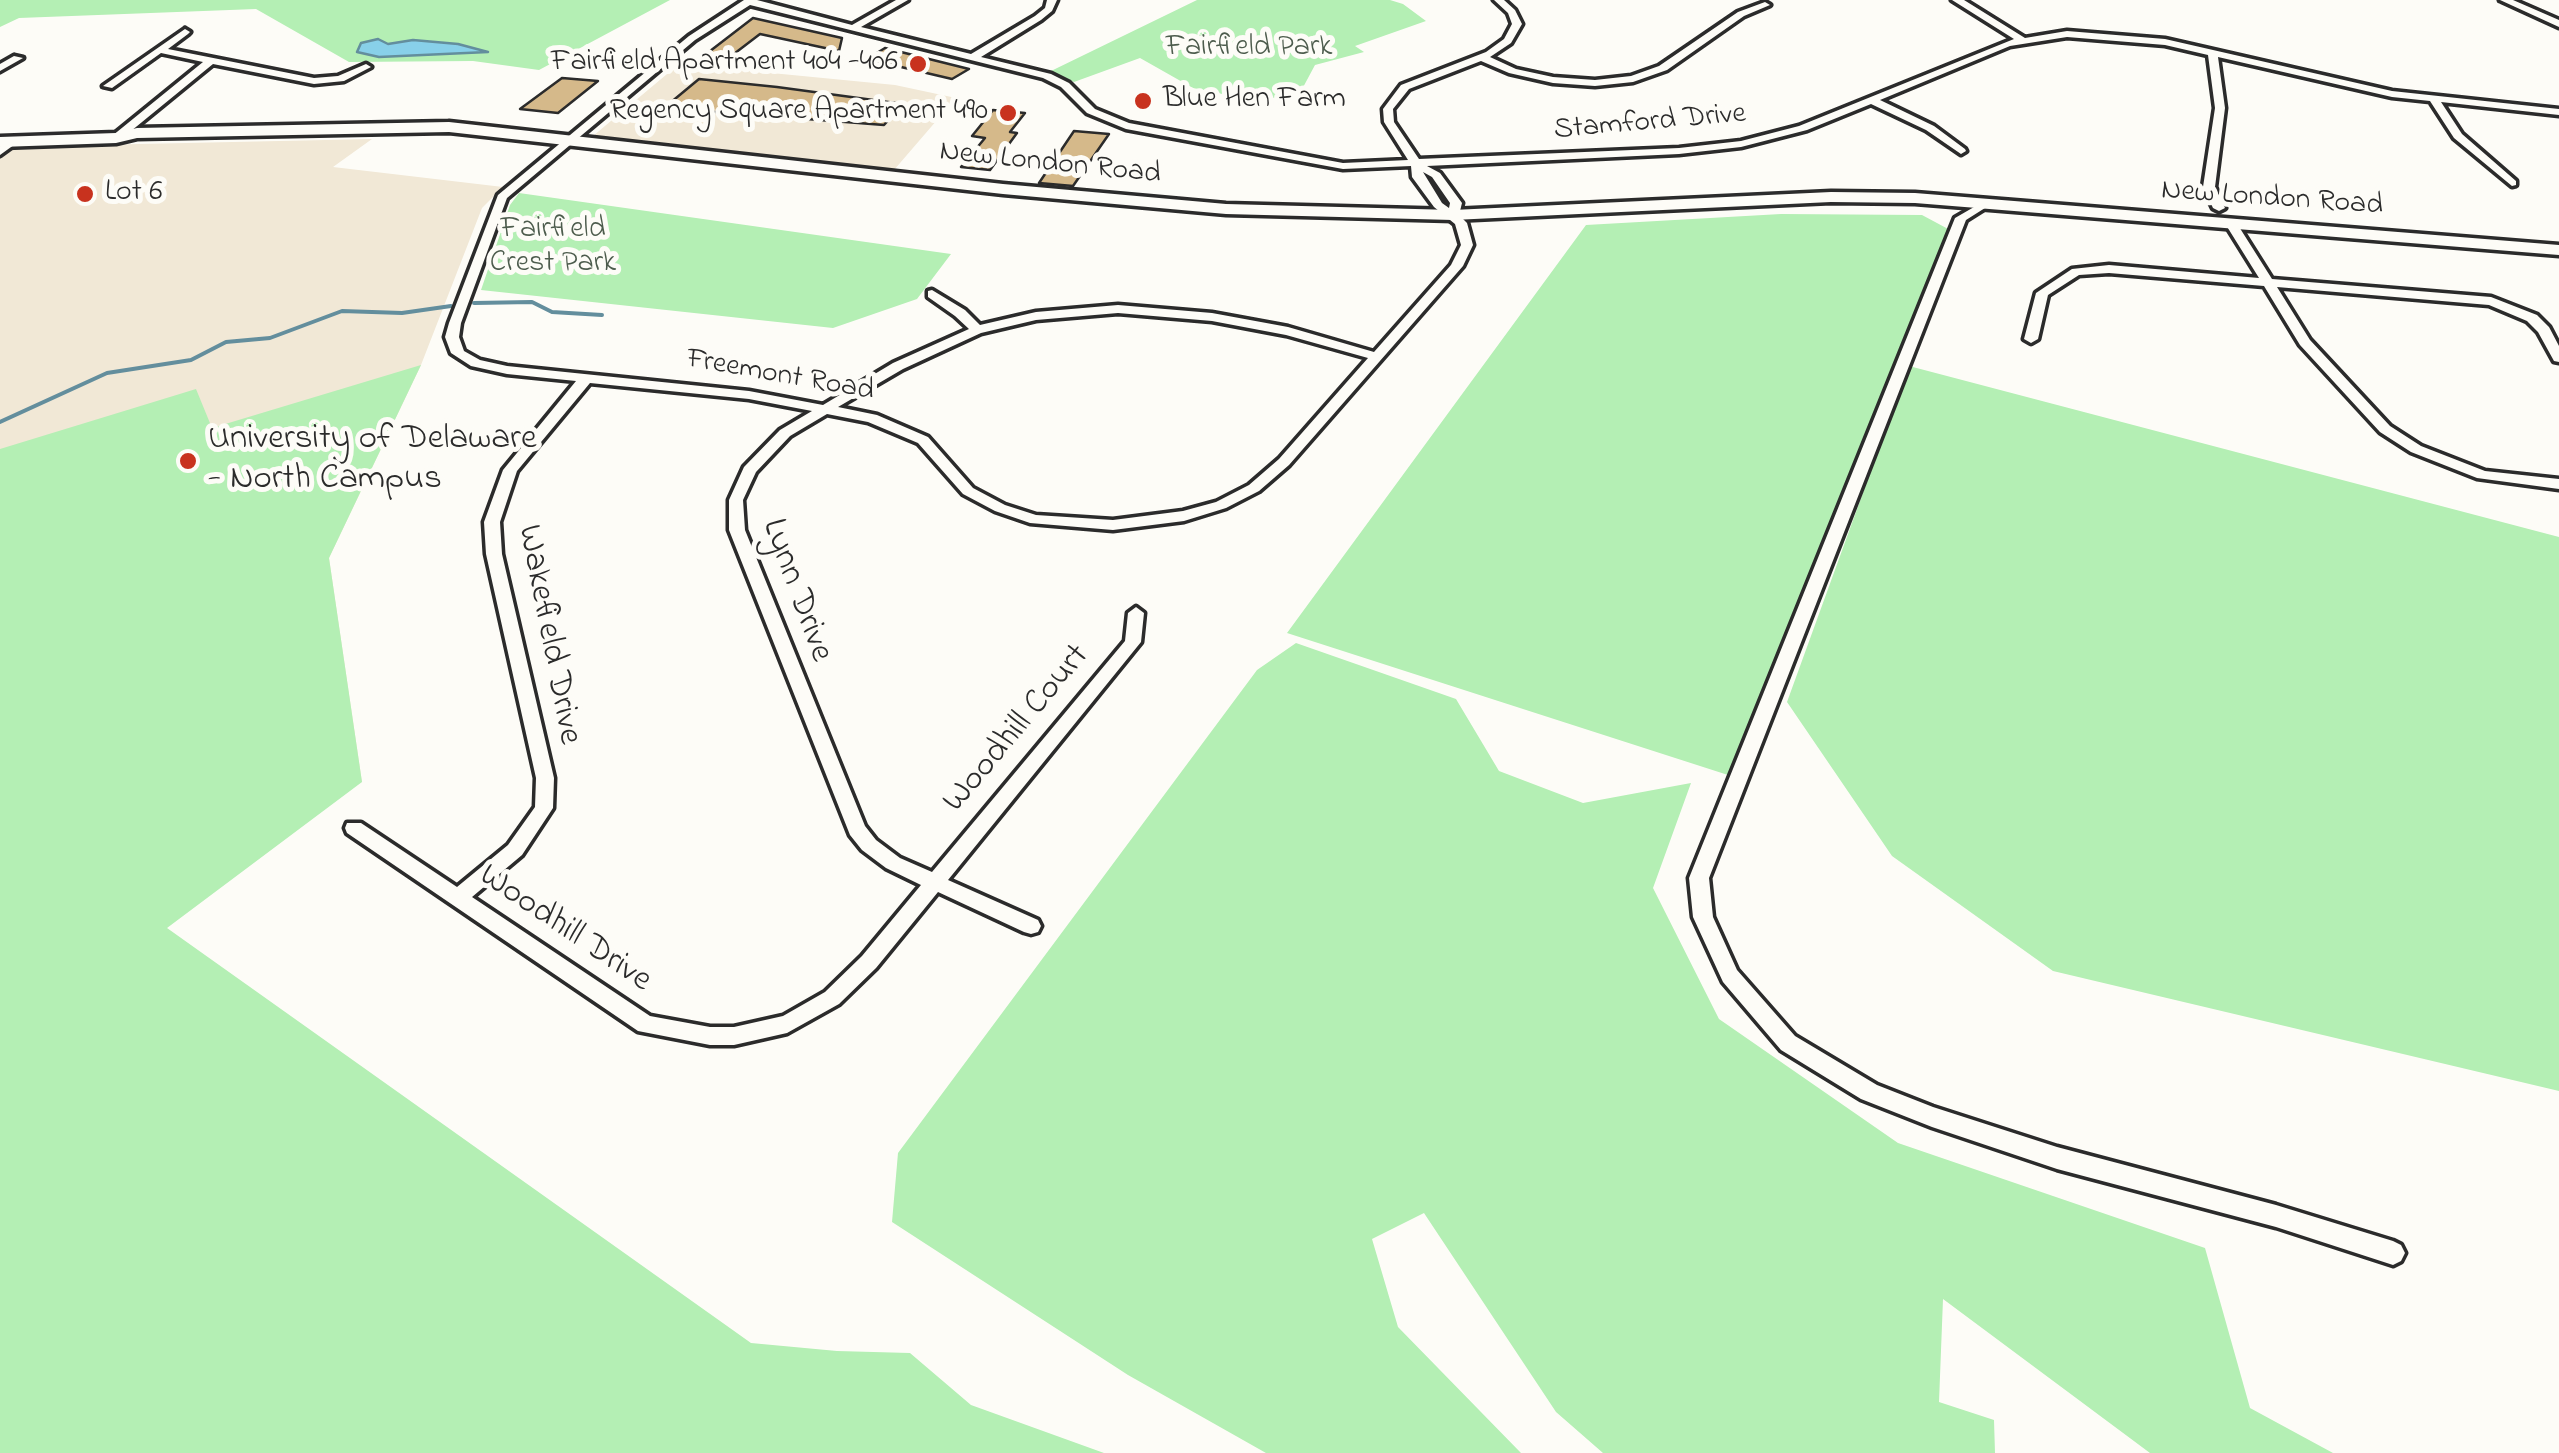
<!DOCTYPE html>
<style>
body{margin:0}
canvas{display:block;background:#fdfcf7}
</style>
<canvas width="2559" height="1453"></canvas>
<script>
const context = document.querySelector('canvas').getContext('2d');
context.lineJoin = 'round';
function fillPath(path, color) {
  context.fillStyle = color;
  context.fill(path, 'evenodd');
}
function shape(rows) {
  const path = new Path2D();
  for (const r of rows) {
    path.moveTo(r[0], r[1]);
    for (let i = 2; i < r.length; i += 2) path.lineTo(r[i], r[i + 1]);
  }
  return path;
}
function trace(path, color, width, dash) {
  context.strokeStyle = color;
  context.lineWidth = width;
  context.lineCap = dash ? 'butt' : 'round';
  context.setLineDash(dash || []);
  context.stroke(path);
}
function write(font, color, halo, rows, align = 'center') {
  context.font = font + ' "Indie Flower",sans-serif';
  context.lineWidth = 10;
  context.setLineDash([]);
  context.textBaseline = 'middle';
  context.strokeStyle = halo;
  context.fillStyle = color;
  for (const [text, x, y, turn = 0] of rows) {
    context.save();
    context.translate(x, y);
    context.rotate((+turn || 0) * Math.PI / 180);
    context.textAlign = isNaN(turn) ? turn : align;
    if (halo) context.strokeText(text, 0, 0);
    context.fillText(text, 0, 0);
    context.restore();
  }
}
const built = shape([
 [679,64,895,85,956,98,894,170,593,136],
 [372,139,333,167,503,187,482,208,421,365,329,558,362,782,0,860,0,147]
]);
const green = shape([
 [0,0,670,0,539,70,473,61,349,62,256,9,19,18,0,27],
 [1197,0,1390,0,1403,4,1426,21,1355,46,1364,52,1315,65,1300,93,1257,101,1193,88,1140,58,1074,82,1051,71],
 [519,193,951,254,917,299,833,328,481,290,510,205],
 [1781,214,1922,215,1950,230,1728,775,1287,633,1586,225],
 [421,365,329,558,362,782,167,928,751,1343,837,1351,910,1353,971,1405,1104,1453,0,1453,0,449,196,389,212,428],
 [1909,366,2559,537,2559,1091,2053,971,1892,856,1787,702],
 [1296,643,1456,699,1499,771,1583,803,1691,783,1653,888,1719,1019,1898,1143,2205,1248,2250,1408,2333,1453,2150,1453,1943,1299,1939,1402,1994,1420,1995,1453,1603,1453,1556,1412,1424,1213,1372,1239,1398,1327,1521,1453,1266,1453,1128,1375,892,1222,898,1153,1257,670]
]);
const water = shape([
 [378,39,388,44,413,40,458,44,488,52,379,57,357,52,361,43,378,39]
]);
const stream = shape([
 [474,303,532,302,552,312,602,315],
 [0,422,107,373,191,360,226,342,270,338,342,311,402,313,451,306]
]);
const building = shape([
 [753,18,842,38,839,51,760,34,726,60,701,58,753,18],
 [885,48,969,69,952,79,867,59,885,48],
 [562,78,598,81,558,113,520,109,562,78],
 [699,79,777,87,903,104,884,125,664,108,699,79],
 [993,110,1025,113,1010,132,1017,133,990,170,961,167,985,138,972,136,993,110],
 [1074,131,1109,134,1073,186,1039,183,1074,131]
]);
const minor = shape([
 [744,0,757,0,852,25,896,0,908,0,861,27,971,54,1035,16,1045,8,1047,0,1057,0,1052,11,1041,20,981,57,1051,74,1069,83,1095,109,1129,123,1343,163,1408,160,1384,122,1383,109,1401,85,1486,52,1504,39,1512,24,1508,13,1494,0,1504,0,1515,10,1522,24,1511,43,1490,57,1516,69,1553,77,1595,80,1631,76,1659,66,1738,12,1765,2,1770,5,1744,16,1667,70,1633,82,1595,86,1553,83,1509,73,1481,61,1409,89,1393,109,1394,122,1419,159,1679,148,1741,141,1799,126,2014,39,1952,0,1964,0,2025,38,2067,31,2165,39,2392,91,2559,109,2559,115,2441,102,2462,134,2516,181,2516,185,2512,186,2454,138,2430,101,2392,97,2218,57,2225,108,2215,187,2225,208,2219,211,2213,208,2203,187,2215,108,2208,55,2165,45,2067,37,2010,46,1880,100,1934,126,1965,149,1966,151,1961,154,1926,130,1871,104,1807,130,1741,147,1679,154,1427,166,1440,173,1462,203,1459,215,1467,223,1473,245,1463,266,1289,465,1259,491,1226,508,1184,521,1113,530,1030,523,995,511,963,494,918,443,868,422,827,414,790,436,756,472,743,500,745,530,865,826,876,840,900,858,932,872,1125,641,1128,613,1136,607,1144,613,1141,642,948,880,1038,920,1041,926,1038,932,1031,934,1024,932,938,892,876,968,839,1004,787,1033,734,1045,710,1045,638,1031,347,833,345,828,347,823,361,823,457,887,508,845,535,807,536,778,486,554,484,522,503,470,576,381,507,374,471,366,451,353,445,337,449,323,498,195,689,36,744,0],
 [750,5,1043,78,1061,87,1087,113,1126,129,1343,169,1411,166,1412,177,1434,207,1455,224,1461,245,1451,265,1374,352,1288,327,1212,313,1118,305,1036,312,980,325,965,310,932,290,928,291,928,297,955,316,969,329,893,363,823,405,749,391,507,366,480,360,464,351,459,337,461,323,507,198,695,40,750,5],
 [1423,172,1432,177,1450,203,1449,208,1442,203,1423,172],
 [1118,313,1212,321,1286,335,1368,358,1279,459,1249,485,1216,502,1183,511,1113,520,1036,515,1005,505,973,488,928,437,877,415,838,407,903,369,981,333,1036,320,1118,313],
 [590,383,749,399,812,411,780,430,744,467,729,500,729,530,850,835,862,850,886,868,921,885,862,956,825,992,783,1016,734,1027,710,1027,650,1016,472,897,522,855,553,808,554,778,502,554,500,522,517,471,590,383],
 [2500,0,2513,0,2559,20,2559,27,2500,0],
 [185,29,190,32,188,34,168,49,314,78,338,76,366,64,371,67,344,81,314,84,213,64,120,140,112,140,112,136,203,62,161,53,112,88,103,86,185,29],
 [14,56,23,58,0,71,0,64,14,56],
 [9,140,18,142,0,155,0,147,9,140],
 [1981,203,1985,204,1985,208,1966,220,1709,878,1713,917,1737,970,1795,1036,1877,1085,1933,1107,2057,1147,2276,1205,2393,1241,2401,1245,2405,1253,2401,1261,2393,1265,2276,1227,2057,1169,1932,1127,1861,1099,1781,1050,1723,982,1693,917,1689,878,1955,218,1981,203],
 [2228,222,2236,222,2272,279,2491,297,2537,315,2549,327,2559,346,2559,362,2554,361,2538,332,2527,321,2489,305,2277,287,2310,340,2390,426,2421,446,2485,471,2559,479,2559,489,2477,478,2411,452,2380,432,2300,345,2264,286,2109,273,2079,275,2048,295,2038,339,2031,343,2024,339,2036,293,2072,269,2109,265,2259,278,2226,225,2228,222]
]);
const secondary = shape([
 [449,122,1003,184,1226,204,1453,210,1831,192,1915,193,2559,245,2559,255,1915,203,1831,202,1453,220,1226,214,1003,194,449,132,137,138,116,143,0,147,0,137,116,133,137,128,449,122]
]);
const markers = [
 [918,64,10,"#c8321e"],
 [1143,101,10,"#c8321e"],
 [1008,113,10,"#c8321e"],
 [85,194,10,"#c8321e"],
 [188,461,10,"#c8321e"]
];
const farParknames = [
 ["Fairfield Park",1249,49],
 ["Fairfield",553,231],
 ["Crest Park",553,265]
];
const farPoinames = [
 ["Fairfield Apartment 404 -406",898,64],
 ["Blue Hen Farm",1163,101,"left"],
 ["Regency Square Apartment 490",988,113],
 ["Lot 6",105,194,"left"]
];
const farStreetnames = [
 ["Stamford Drive",1650,124,-5],
 ["New London Road",1050,165,6],
 ["New London Road",2272,200,4],
 ["Freemont Road",780,377,10]
];
const poiNames = [
 ["University of Delaware",208,441],
 ["- North Campus",208,481]
];
const streetNames = [
 ["Lynn Drive",795,591,70],
 ["Wakefield Drive",547,635,79],
 ["Woodhill Court",1018,730,-50],
 ["Woodhill Drive",564,930,34]
];
fillPath(built, '#f1e8d6');
fillPath(green, '#b4efb4');
fillPath(water, '#88d0e9');
trace(water, '#638e9d', 2.5);
trace(stream, '#638e9d', 4);
fillPath(building, '#d5b98a');
trace(building, '#2b2b2b', 2.5);
trace(minor, '#2b2b2b', 7);
trace(secondary, '#2b2b2b', 7);
fillPath(minor, '#fdfcf7');
fillPath(secondary, '#fdfcf7');
for (const [x, y, r, color] of markers) {
  const dot = new Path2D();
  dot.arc(x, y, r, 0, 2 * Math.PI);
  context.fillStyle = color;
  context.fill(dot);
  trace(dot, '#fdfcf7', 4);
}
write('30px', '#4d5c4d', '#fdfcf7', farParknames);
write('30px', '#2b2b2b', '#fdfcf7', farPoinames, 'right');
write('30px', '#2b2b2b', '#fdfcf7', farStreetnames);
write('35px', '#2b2b2b', '#fdfcf7', poiNames, 'left');
write('35px', '#2b2b2b', '#fdfcf7', streetNames);
</script>
